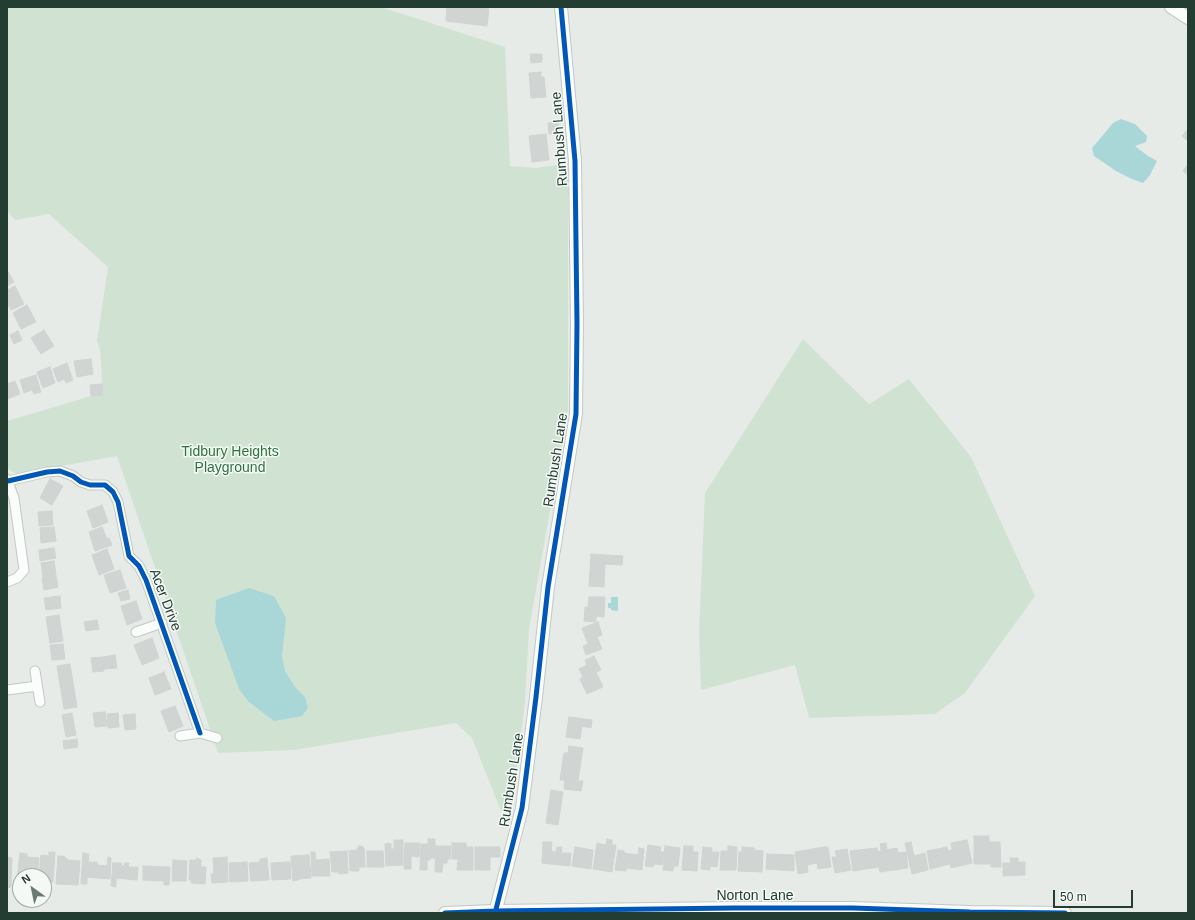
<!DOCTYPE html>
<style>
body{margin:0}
#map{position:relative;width:1195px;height:920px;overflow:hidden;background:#e6ebe8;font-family:Arial,sans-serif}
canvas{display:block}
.frame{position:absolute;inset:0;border:8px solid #243d33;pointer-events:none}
.north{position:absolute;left:12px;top:868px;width:40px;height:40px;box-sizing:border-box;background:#f4f9f6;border:1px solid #a1aea8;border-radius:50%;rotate:327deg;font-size:11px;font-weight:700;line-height:16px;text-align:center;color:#243d33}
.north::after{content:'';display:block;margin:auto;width:14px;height:18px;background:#687a72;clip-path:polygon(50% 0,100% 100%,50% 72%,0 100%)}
.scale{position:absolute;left:1053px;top:890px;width:80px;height:18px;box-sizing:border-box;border:2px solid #243d33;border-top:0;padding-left:5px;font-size:12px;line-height:14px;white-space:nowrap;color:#243d33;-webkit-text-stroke:3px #f4f9f6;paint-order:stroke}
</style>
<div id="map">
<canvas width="1195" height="920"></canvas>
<div class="frame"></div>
<div class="north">N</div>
<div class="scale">50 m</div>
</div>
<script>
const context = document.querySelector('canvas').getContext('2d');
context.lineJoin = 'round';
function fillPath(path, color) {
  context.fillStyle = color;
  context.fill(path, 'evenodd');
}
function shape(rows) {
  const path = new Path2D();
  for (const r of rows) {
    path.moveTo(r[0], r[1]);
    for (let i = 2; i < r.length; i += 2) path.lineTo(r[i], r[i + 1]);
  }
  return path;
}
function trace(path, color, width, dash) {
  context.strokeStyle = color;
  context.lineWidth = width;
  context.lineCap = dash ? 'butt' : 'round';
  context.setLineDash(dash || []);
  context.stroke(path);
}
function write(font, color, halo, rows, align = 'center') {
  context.font = font + ' Arial,sans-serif';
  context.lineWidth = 3;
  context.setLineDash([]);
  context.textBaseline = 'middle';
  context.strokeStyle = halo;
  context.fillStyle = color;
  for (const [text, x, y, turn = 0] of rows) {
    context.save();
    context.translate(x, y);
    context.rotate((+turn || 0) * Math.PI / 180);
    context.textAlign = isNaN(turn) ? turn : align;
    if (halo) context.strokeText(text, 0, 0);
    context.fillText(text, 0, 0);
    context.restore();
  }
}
const green = shape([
 [7,7,381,7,505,47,510,166,537,168,568,163,568,409,529,629,525,701,512,811,501,811,472,738,456,723,295,750,218,753,117,456,17,474,9,470,7,464,7,421,91,396,103,395,100,349,97,341,108,267,49,214,15,220,7,211],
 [803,339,869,404,909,379,971,457,1035,596,965,693,935,714,809,718,795,665,701,690,699,633,705,493]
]);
const water = shape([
 [1121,119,1135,124,1147,136,1146,142,1135,146,1148,156,1157,161,1150,175,1143,183,1132,179,1116,171,1094,156,1092,148,1104,134,1113,123],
 [249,588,274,596,286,618,282,656,285,671,295,687,305,697,308,708,302,716,274,721,249,702,239,689,215,623,216,600],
 [611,597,618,597,618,611,611,610,611,608,608,608,608,603,611,603]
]);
const building = shape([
 [447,7,466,7,489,9,487,26,446,21,447,7],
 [530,54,542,54,542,62,531,63,530,54],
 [541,72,541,77,544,77,546,97,531,98,529,73,541,72],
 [558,122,559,133,549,134,548,123,558,122],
 [1188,129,1188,141,1182,136,1188,129],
 [546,134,549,160,532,162,529,136,546,134],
 [1188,164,1188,175,1183,171,1188,164],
 [7,270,14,282,7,286,7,270],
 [15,286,24,304,11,310,7,303,7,290,15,286],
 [27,305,36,322,21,329,13,313,27,305],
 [44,330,54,346,41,354,31,338,44,330],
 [18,331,22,340,14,344,10,335,18,331],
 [91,359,93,374,77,377,74,361,91,359],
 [67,363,73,380,66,383,64,379,58,382,53,369,67,363],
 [50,367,55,383,43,388,37,372,50,367],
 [36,375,41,392,34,394,32,390,24,393,20,380,36,375],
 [15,381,20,394,7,399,7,384,15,381],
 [102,384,103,395,91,396,90,385,102,384],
 [50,479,63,486,52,505,40,498,50,479],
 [102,505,108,522,93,528,87,511,102,505],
 [52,511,53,525,39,526,38,512,52,511],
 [54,527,56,541,41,543,40,528,54,527],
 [102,527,107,539,109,538,112,545,95,551,89,532,102,527],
 [54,548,56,558,40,561,39,550,54,548],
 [107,549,114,569,99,575,92,555,107,549],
 [591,554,623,556,622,565,605,564,604,587,589,586,591,554],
 [54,561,56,575,43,577,41,563,54,561],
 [120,570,126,588,110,593,104,575,120,570],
 [56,576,58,587,44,590,42,578,56,576],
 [128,590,130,599,121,601,118,593,128,590],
 [60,596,61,608,46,610,44,598,60,596],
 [589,597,605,597,604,617,596,616,596,622,584,621,585,607,588,607,589,597],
 [136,601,142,619,127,625,121,606,136,601],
 [59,615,63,641,50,643,46,617,59,615],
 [97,620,99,629,86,631,84,622,97,620],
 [598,622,602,635,597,637,602,649,586,655,583,646,588,644,582,628,598,622],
 [152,638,159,658,142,665,134,645,152,638],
 [63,644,65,659,52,660,50,645,63,644],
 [115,655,117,668,104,669,103,657,115,655],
 [594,656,601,670,596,672,603,687,587,694,580,679,583,677,579,669,587,665,585,660,594,656],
 [102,657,104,671,93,672,91,658,102,657],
 [70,664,77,707,64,709,57,666,70,664],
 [164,672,171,689,155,695,149,678,164,672],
 [175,706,183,726,169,732,161,711,175,706],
 [105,712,107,726,95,727,93,713,105,712],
 [72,713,76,735,66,737,62,715,72,713],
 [118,713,119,727,108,728,107,714,118,713],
 [135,714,136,729,125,730,123,715,135,714],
 [569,717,592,720,591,728,582,726,580,739,566,737,569,717],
 [77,739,78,747,64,749,63,741,77,739],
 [569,746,583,748,578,781,583,781,581,791,564,789,565,780,560,780,564,753,568,753,569,746],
 [551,790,563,792,558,825,546,823,551,790],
 [974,836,989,836,989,842,1000,842,1001,867,991,867,991,864,974,864,974,836],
 [428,839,435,839,435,858,430,858,430,860,427,860,427,870,420,870,421,844,428,844,428,839],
 [607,839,612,840,612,845,616,845,612,872,593,869,597,843,606,845,607,839],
 [394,840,403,840,403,865,386,866,385,844,389,843,391,844,391,849,394,849,394,840],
 [967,840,972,863,951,868,947,851,952,850,951,843,967,840],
 [543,842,552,842,551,851,556,852,557,847,562,847,561,853,571,853,570,866,542,863,543,842],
 [911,842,914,856,925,853,928,870,912,874,905,843,911,842],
 [405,843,420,843,419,857,411,856,411,869,404,869,405,843],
 [452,843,466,843,466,847,473,847,473,870,457,870,458,859,452,859,452,843],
 [886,843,887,850,897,848,898,853,906,852,908,868,880,872,877,852,881,851,880,844,886,843],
 [648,845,661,847,660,852,664,852,662,865,654,864,653,867,645,866,648,845],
 [359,846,362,846,364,848,365,867,359,867,359,871,350,871,349,851,357,850,359,846],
 [436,846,451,846,450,859,447,859,447,863,443,863,442,872,435,872,436,846],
 [665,846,680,848,678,866,674,866,673,871,663,870,665,846],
 [684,846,693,846,693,852,698,852,697,871,682,870,684,846],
 [728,846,737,847,736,870,720,870,721,851,728,851,728,846],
 [475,847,500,847,500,857,490,857,490,870,475,870,475,847],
 [575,847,593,850,591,869,572,866,575,847],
 [703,847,712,848,711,852,719,852,717,867,710,866,710,870,701,869,703,847],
 [742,847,754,848,754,850,763,851,762,872,738,871,739,852,742,852,742,847],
 [824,847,828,847,831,867,818,869,817,863,807,865,808,872,798,874,795,852,824,847],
 [947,847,950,864,930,869,927,851,947,847],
 [639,848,644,849,642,870,626,868,626,871,615,870,618,850,624,851,624,853,638,855,639,848],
 [877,848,879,867,853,871,850,851,877,848],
 [847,849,851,870,835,873,832,857,837,857,835,851,847,849],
 [347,851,348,873,339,874,338,872,332,872,330,852,347,851],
 [367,851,383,851,384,867,367,867,367,851],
 [49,852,55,852,53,882,44,882,44,876,39,876,41,855,49,856,49,852],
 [311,852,315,852,316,860,329,859,330,876,312,876,311,852],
 [20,853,27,854,27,857,39,858,37,876,20,876,20,880,17,880,20,853],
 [83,853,89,854,88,862,97,862,97,865,107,866,108,857,111,858,110,879,87,877,87,884,81,884,83,853],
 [767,854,794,855,794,871,766,869,767,854],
 [309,855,311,878,298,879,298,880,293,881,291,856,309,855],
 [58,856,64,856,68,860,80,861,78,885,56,884,58,856],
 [7,857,12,858,11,887,7,888,7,857],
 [227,857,228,882,212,883,211,874,214,874,213,858,227,857],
 [197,858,201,860,201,867,206,867,205,884,191,883,192,880,189,880,190,860,196,860,197,858],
 [267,858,269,880,251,881,249,863,260,862,260,859,267,858],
 [1010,858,1018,858,1018,862,1025,862,1025,875,1003,876,1003,863,1011,863,1010,858],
 [173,860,187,861,186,881,172,881,173,860],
 [247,862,248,881,230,882,229,863,247,862],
 [290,862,291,879,272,880,271,863,290,862],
 [113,863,122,863,121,866,124,866,125,863,129,863,128,867,138,867,137,880,116,878,116,887,111,886,113,863],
 [143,866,170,867,169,885,164,885,164,881,143,880,143,866]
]);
const minor = shape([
 [7,479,14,498,24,570,17,578,7,582],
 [8,481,47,472,60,471,73,476,81,482,90,485,105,485,113,492,118,502,129,556,139,566,146,580,200,733],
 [136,632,162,623],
 [35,671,40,702],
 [7,690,37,686],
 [180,736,200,733,217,738]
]);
const tertiary = shape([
 [1171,7,1188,18],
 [445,913,495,911,734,908,853,908,970,912,1065,913],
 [495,913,522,808,536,697,548,587,576,414,577,324,575,161,561,7]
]);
const cycleway = shape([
 [8,481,47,472,60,471,73,476,81,482,90,485,105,485,113,492,118,502,129,556,139,566,146,580,200,733],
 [445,913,495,911,734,908,853,908,970,912,1065,913],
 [495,913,522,808,536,697,548,587,576,414,577,324,575,161,561,7]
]);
const streetNames = [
 ["Rumbush Lane",560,139,-94],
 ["Rumbush Lane",556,460,-81],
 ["Acer Drive",165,600,69],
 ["Rumbush Lane",512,780,-81],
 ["Norton Lane",755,896]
];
const parkNames = [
 ["Tidbury Heights",230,452],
 ["Playground",230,468]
];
fillPath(green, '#d0e3d3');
fillPath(water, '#a9d6d6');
fillPath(building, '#d0d4d2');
trace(building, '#cfd4d1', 1);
trace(minor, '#c3c8c5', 11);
trace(tertiary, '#c3c8c5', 14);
trace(minor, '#fbfcfc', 9);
trace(tertiary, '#fbfcfc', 12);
trace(cycleway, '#0057b8', 5);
write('14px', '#243d33', '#f4f9f6', streetNames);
write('14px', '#317241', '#f4f9f6', parkNames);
</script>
